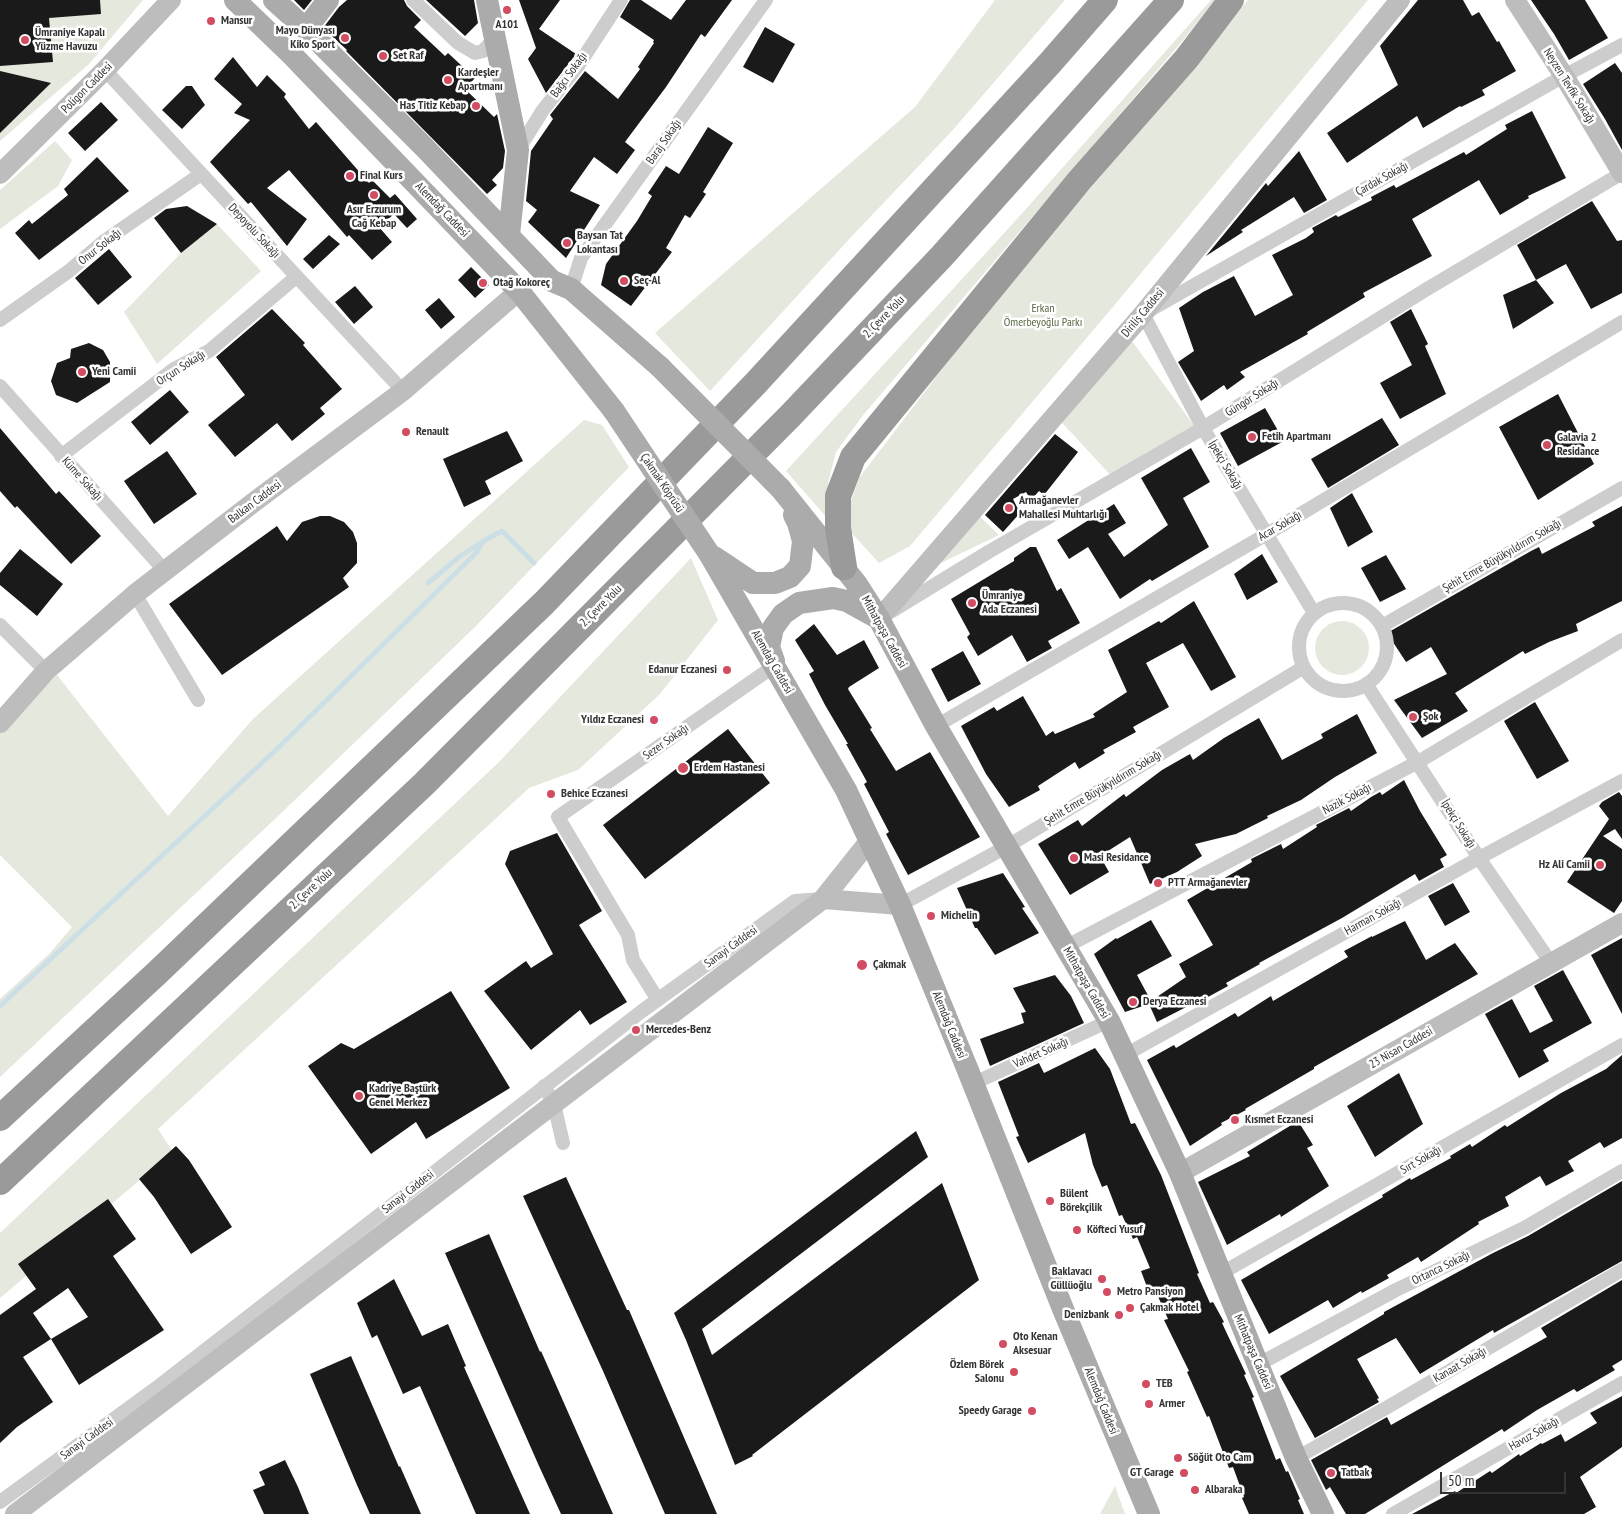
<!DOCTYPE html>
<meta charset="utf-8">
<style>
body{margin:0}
#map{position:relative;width:1622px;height:1514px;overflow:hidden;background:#fff;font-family:"PT Sans Narrow",sans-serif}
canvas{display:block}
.scale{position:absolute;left:1440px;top:1472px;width:126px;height:22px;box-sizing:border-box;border:2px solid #333;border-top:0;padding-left:6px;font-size:15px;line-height:18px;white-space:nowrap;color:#333;-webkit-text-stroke:4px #fff;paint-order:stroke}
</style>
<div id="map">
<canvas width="1622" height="1514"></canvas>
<div class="scale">50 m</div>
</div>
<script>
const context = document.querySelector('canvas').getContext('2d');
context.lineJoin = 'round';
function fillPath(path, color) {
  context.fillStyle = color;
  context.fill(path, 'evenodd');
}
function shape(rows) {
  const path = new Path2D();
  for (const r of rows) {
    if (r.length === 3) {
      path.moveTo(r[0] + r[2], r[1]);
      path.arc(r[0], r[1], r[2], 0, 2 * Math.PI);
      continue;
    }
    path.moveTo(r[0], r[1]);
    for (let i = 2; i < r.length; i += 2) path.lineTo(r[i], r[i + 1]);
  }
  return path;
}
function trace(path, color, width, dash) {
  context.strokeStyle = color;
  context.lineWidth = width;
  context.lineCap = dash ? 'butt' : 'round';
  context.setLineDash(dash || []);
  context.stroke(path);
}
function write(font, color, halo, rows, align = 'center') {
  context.font = font + ' "PT Sans Narrow",sans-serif';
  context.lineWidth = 5;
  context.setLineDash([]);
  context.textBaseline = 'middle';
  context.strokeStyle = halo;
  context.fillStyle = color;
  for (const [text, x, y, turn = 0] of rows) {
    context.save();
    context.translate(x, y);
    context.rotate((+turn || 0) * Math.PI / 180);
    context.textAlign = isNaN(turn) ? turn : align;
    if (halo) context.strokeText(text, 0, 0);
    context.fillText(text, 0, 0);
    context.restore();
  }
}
const green = shape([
 [0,0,143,0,89,64,0,141],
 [995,0,1065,0,951,132,853,235,710,391,655,333,915,107],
 [1211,0,1215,0,1184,39,864,414,836,452,828,483,828,519,786,471,1018,218],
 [1248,0,1368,0,1112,308,910,546,879,563,848,529,851,501,859,478,1001,292,1181,83],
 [55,141,72,160,58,186,0,229,0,190],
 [217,224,261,271,157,364,124,312,181,253],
 [1129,337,1198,431,1115,480,1055,415],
 [584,420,602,425,629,467,475,627,276,818,0,1077,0,999,50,953,72,927,0,855,0,730,57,675,168,816,253,719],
 [977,514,999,535,941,563,936,555],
 [691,558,718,620,660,694,578,770,529,788,158,1129,173,1152,0,1298,0,1233,499,762],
 [1342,648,27],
 [1115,1486,1125,1514,1100,1514]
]);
const stream = shape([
 [428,583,459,557,482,542,502,531,534,563],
 [0,1006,278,748,477,552,482,542]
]);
const building = shape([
 [0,0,100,0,101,14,49,18,53,62,0,66],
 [294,0,312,0,304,10],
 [347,0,404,0,407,6,421,20,414,27,445,56,448,53,475,78,465,89,494,117,497,114,505,151,503,168,492,180,497,185,487,194,346,51,347,50,323,28,339,7],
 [426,0,474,0,478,23,465,36],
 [519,0,560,0,539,29,576,54,546,93,528,59,536,48],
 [630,0,641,0,671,20,686,0,732,0,705,37,701,34,666,87,625,142,635,150,617,174,594,157,570,191,600,205,566,258,528,222,537,210,526,201,531,151,553,119,550,115,585,71,618,99,640,69,638,67,654,43,653,42,654,40,620,17],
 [1418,0,1463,0,1472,16,1479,12,1497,42,1499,41,1516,71,1482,90,1485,95,1461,107,1460,106,1423,128,1417,116,1347,163,1327,133,1398,85,1380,46],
 [1531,0,1585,0,1608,38,1569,60,1554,34],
 [765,27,795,44,773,83,743,67],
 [233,57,257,87,267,75,286,94,284,97,309,129,316,122,369,183,372,180,390,198,395,194,417,219,407,228,394,214,379,227,392,242,372,260,349,235,347,237,289,170,267,188,307,219,287,246,251,202,248,204,210,162,250,120,234,113,242,104,214,79],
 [1615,63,1622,73,1622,150,1605,119,1583,84],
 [0,71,51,83,0,133],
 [186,86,192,86,205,105,182,129,162,110],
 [101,102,118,120,85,151,68,133],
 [1532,111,1566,178,1528,196,1529,198,1500,215,1479,180,1412,219,1432,256,1363,293,1365,297,1307,332,1308,334,1240,372,1245,377,1227,390,1224,385,1201,401,1178,362,1194,351,1179,308,1203,292,1234,276,1255,316,1293,295,1272,255,1306,238,1314,232,1312,228,1336,215,1338,217,1372,200,1371,197,1394,185,1396,188,1464,152,1466,155,1507,129,1505,125],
 [708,127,733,143,703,192,706,194,690,218,685,215,666,248,672,252,631,306,601,285,606,264,637,221,652,196,648,193,666,166,679,174],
 [1299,151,1327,200,1304,213,1294,197,1241,230,1243,232,1206,256,1266,183,1268,186],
 [97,157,129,191,39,260,15,233,29,220,32,224,68,195,64,189],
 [1592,201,1617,241,1622,240,1622,293,1591,309,1566,264,1536,280,1517,245],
 [187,206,217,224,181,253,154,218,166,209],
 [329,235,340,244,313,269,303,259],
 [109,249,132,277,98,305,75,278],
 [471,267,489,285,475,298,458,280],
 [1536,280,1554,303,1513,329,1503,295],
 [355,286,373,307,354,324,335,302],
 [439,298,455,317,441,329,425,310],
 [272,309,305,343,303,345,342,389,320,408,325,414,292,441,277,423,235,457,208,425,245,395,216,357],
 [1411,309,1428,344,1425,346,1446,394,1400,419,1380,383,1412,365,1390,322],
 [89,343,103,350,110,362,110,382,77,403,56,395,51,381,57,363,70,358,71,349],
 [170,390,189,412,150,445,131,422],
 [1558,394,1594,464,1538,500,1499,427],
 [1265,408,1284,441,1238,466,1220,433],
 [1382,418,1399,445,1328,488,1311,459],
 [0,428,56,494,59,491,101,536,71,564,17,506,15,508,0,491],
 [507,431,523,461,485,481,491,494,464,507,443,459],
 [1055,434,1078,452,1044,495,1039,491,1031,500,1026,492,1013,499,1020,513,1003,532,985,515],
 [1191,448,1210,482,1183,498,1209,547,1152,581,1150,579,1120,599,1088,547,1069,559,1057,540,1114,504,1126,523,1108,534,1124,557,1168,525,1141,478],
 [167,451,197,494,154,524,124,481],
 [1352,493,1373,532,1348,547,1330,508],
 [1622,506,1622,601,1576,624,1578,631,1549,642,1525,654,1523,651,1455,693,1468,711,1422,738,1394,700,1447,674,1431,647,1406,662,1387,633,1531,551,1539,547,1542,554,1595,526,1592,522],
 [320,516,330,516,344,522,353,532,357,543,357,563,343,578,349,587,222,675,169,604,277,526,287,541,302,522],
 [1030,547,1036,547,1057,591,1061,588,1080,623,1048,641,1052,648,1027,662,1012,635,978,656,967,637,970,634,951,599,1014,561,1014,558],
 [20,549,63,584,37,616,0,585,0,573],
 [1262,554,1278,582,1247,600,1234,574],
 [1386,555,1406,589,1380,602,1361,568],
 [1194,601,1236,677,1211,691,1183,643,1146,663,1169,707,1133,727,1136,732,1103,750,1105,753,1079,769,1075,762,1038,786,1040,790,1009,807,986,774,961,726,994,707,997,711,1023,696,1046,736,1053,731,1055,734,1095,717,1093,714,1127,692,1108,650,1159,621,1161,623],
 [814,624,837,655,864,640,879,668,849,687,848,689,872,728,870,729,896,771,930,752,980,837,908,875,886,834,889,832,864,784,867,782,846,744,848,744,825,705,809,674,814,671,795,640],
 [963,651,981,684,948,702,931,669],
 [1535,702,1569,761,1537,779,1504,721],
 [1357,714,1377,753,1335,777,1301,800,1267,816,1268,818,1236,834,1195,844,1202,856,1177,872,1150,884,1130,837,1100,856,1109,872,1070,895,1038,844,1078,820,1082,826,1124,794,1126,797,1162,770,1190,754,1193,760,1224,738,1259,718,1282,760,1323,738,1321,734],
 [728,729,770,783,645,879,603,825],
 [1404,780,1420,811,1447,855,1440,859,1444,867,1419,881,1415,874,1342,918,1259,963,1260,964,1226,983,1228,986,1199,1002,1198,1001,1157,1022,1149,1004,1125,1012,1094,954,1116,938,1117,939,1151,920,1172,956,1137,975,1151,1001,1186,977,1179,964,1213,945,1187,900,1252,862,1251,859,1281,844,1283,849,1317,827,1316,825,1349,808,1351,811,1371,797,1380,792,1382,795],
 [1619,792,1622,796,1622,839,1615,829,1603,836,1622,849,1622,901,1614,913,1567,882,1609,819,1599,806,1602,802],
 [557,833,602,911,579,925,627,1002,590,1025,580,1010,531,1050,484,991,526,961,531,968,553,954,505,864,510,851],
 [1003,873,1025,907,1022,908,1039,933,995,955,977,928,975,928,957,888],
 [1453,883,1470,912,1445,926,1428,896],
 [1405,921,1426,960,1455,943,1478,974,1314,1067,1314,1069,1245,1109,1246,1110,1221,1123,1222,1125,1190,1146,1147,1060,1174,1045,1176,1048,1235,1013,1238,1017,1271,996,1273,1001,1348,957,1344,951,1372,936,1372,937],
 [1622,938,1622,1014,1591,955],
 [1563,970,1592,1023,1543,1050,1549,1061,1519,1078,1485,1014,1512,999,1530,1033,1553,1021,1534,986],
 [1055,975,1071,996,1084,1023,990,1066,980,1039,1024,1023,1021,1013,1026,1012,1013,988],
 [451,991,510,1088,426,1139,416,1122,371,1154,308,1066,341,1043,354,1049],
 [1095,1048,1110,1069,1131,1124,1135,1123,1161,1175,1199,1273,1197,1274,1210,1303,1213,1302,1224,1322,1222,1323,1246,1374,1244,1375,1254,1397,1252,1398,1276,1460,1280,1458,1286,1472,1288,1471,1300,1499,1298,1500,1304,1514,1249,1514,1242,1498,1244,1497,1233,1467,1229,1468,1209,1416,1207,1417,1187,1372,1189,1371,1164,1320,1168,1319,1156,1292,1150,1295,1141,1271,1150,1268,1137,1237,1133,1239,1122,1215,1119,1216,1107,1185,1102,1187,1093,1165,1085,1133,1028,1163,1016,1137,1019,1136,998,1082,1039,1063,1044,1073],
 [1622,1055,1622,1138,1604,1148,1600,1142,1568,1161,1574,1171,1546,1186,1540,1176,1505,1197,1509,1206,1478,1222,1479,1224,1421,1262,1418,1257,1387,1275,1389,1278,1362,1293,1361,1291,1333,1308,1328,1300,1269,1334,1241,1280,1383,1197,1382,1195,1410,1178,1411,1180,1451,1158,1450,1156,1470,1144,1472,1147,1505,1125,1507,1127,1561,1093,1606,1069],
 [1399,1073,1423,1124,1375,1157,1347,1106],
 [1298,1121,1313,1145,1307,1148,1329,1186,1281,1217,1280,1214,1227,1245,1198,1182,1250,1156,1247,1152],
 [916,1131,928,1157,702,1329,712,1355,942,1183,979,1280,752,1455,753,1456,735,1465,686,1340,674,1313],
 [176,1146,189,1160,232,1227,191,1254,154,1197,139,1179],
 [566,1177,627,1310,629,1310,717,1514,665,1514,658,1498,603,1371,523,1196],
 [1622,1181,1622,1261,1494,1333,1493,1330,1420,1374,1396,1338,1357,1359,1379,1398,1377,1399,1379,1402,1315,1438,1280,1376,1384,1314,1384,1312,1493,1253,1528,1236],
 [108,1199,136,1239,113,1256,164,1330,79,1385,51,1339,23,1357,53,1402,17,1427,0,1443,0,1315,36,1289,18,1264],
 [68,1288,88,1317,51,1339,33,1313],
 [489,1234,540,1352,541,1351,613,1514,561,1514,539,1466,445,1253],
 [394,1279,422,1336,448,1324,466,1366,464,1367,530,1514,476,1514,420,1386,403,1394,377,1335,372,1338,357,1303],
 [1622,1280,1622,1360,1612,1366,1615,1370,1577,1392,1574,1389,1537,1410,1504,1432,1502,1429,1365,1514,1346,1514,1330,1487,1326,1490,1311,1460,1387,1417,1391,1425,1547,1337,1541,1328],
 [351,1356,399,1467,400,1466,421,1514,370,1514,357,1485,310,1374],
 [1622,1396,1622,1447,1580,1477,1596,1507,1584,1514,1412,1514,1455,1491,1456,1493,1490,1471,1492,1473,1519,1454,1520,1456,1541,1443,1542,1444,1561,1434,1565,1442,1597,1423,1590,1413],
 [285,1460,298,1487,309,1514,264,1514,253,1490,265,1485,259,1472]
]);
const street = shape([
 [413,0,458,43,475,53,483,51,495,38],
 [105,70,403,391],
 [518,150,543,110,578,66,621,0],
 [571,289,581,258,766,0],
 [0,320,69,271,103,242,201,174],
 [0,386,165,571],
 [61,456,174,369,209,351,296,277],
 [135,594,198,700],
 [1343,647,44],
 [892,611,990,551,1198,431,1427,289,1622,173],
 [1314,613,1203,428,1143,314,1564,76,1622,45],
 [0,625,46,671],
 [1382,626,1622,488],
 [1366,684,1479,858,1551,963],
 [936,726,1267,534,1622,322],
 [900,905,1006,847,1304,667],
 [1065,947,1418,762,1622,640],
 [658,1000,633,960,628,935,558,817,764,673,776,668],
 [1125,1055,1479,858,1622,781],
 [972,1084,1109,1021],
 [544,1086,554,1104,563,1143],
 [1220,1274,1622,1045],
 [1259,1364,1396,1290,1524,1228,1622,1171],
 [1296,1458,1386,1408,1622,1270],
 [0,1502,155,1389,642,1011,795,901,822,899],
 [1393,1514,1622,1383]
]);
const secondary = shape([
 [1515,0,1564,76,1622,173],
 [0,174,105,70,171,0],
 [879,619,1143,314,1400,0],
 [0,723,46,671,135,594,258,499,403,391,519,291],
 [823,899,900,905],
 [1180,1173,1622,923],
 [15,1514,823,899,870,840]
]);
const primary = shape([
 [235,0,292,55,519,291,614,411],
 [274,0,306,29,424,147,552,281,571,289,660,367],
 [487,0,518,150,509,235],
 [306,29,328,0],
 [781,489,856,583,879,619,936,726,1109,1021,1180,1173,1296,1458,1323,1514],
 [710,555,846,790,900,905,967,1068,1063,1309,1149,1514],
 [714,557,753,583,775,583,790,577,800,566,803,541,798,523,794,515],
 [774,661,769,647,773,628,783,614,799,603,833,598,847,601,876,617]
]);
const highway = shape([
 [844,567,838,528,838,496,853,457,1079,181,1187,58,1231,0],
 [0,1118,157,973,544,603,755,384,1050,63,1105,0],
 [0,1182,424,784,790,416,942,256,1171,0]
]);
const primaryBridge = shape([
 [660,367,781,489],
 [614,411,710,555]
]);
const markers = [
 [507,10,5,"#d24c62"],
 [211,21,5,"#d24c62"],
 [345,38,5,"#d24c62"],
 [25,40,5,"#d24c62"],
 [383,56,5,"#d24c62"],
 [448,80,5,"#d24c62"],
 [476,106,5,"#d24c62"],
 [350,176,5,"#d24c62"],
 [374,195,5,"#d24c62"],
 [567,243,5,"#d24c62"],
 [624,281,5,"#d24c62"],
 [483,283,5,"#d24c62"],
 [82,372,5,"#d24c62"],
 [406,432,5,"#d24c62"],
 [1252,437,5,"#d24c62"],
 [1547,445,5,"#d24c62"],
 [1009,508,5,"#d24c62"],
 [972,603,5,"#d24c62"],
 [727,670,5,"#d24c62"],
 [1413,717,5,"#d24c62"],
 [654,720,5,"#d24c62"],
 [683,768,6,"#d24c62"],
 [551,794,5,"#d24c62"],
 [1074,858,5,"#d24c62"],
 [1600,865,5,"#d24c62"],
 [1158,883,5,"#d24c62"],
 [931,916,5,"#d24c62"],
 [862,965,6,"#d24c62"],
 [1133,1002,5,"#d24c62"],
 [636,1030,5,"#d24c62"],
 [359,1096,5,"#d24c62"],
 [1235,1120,5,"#d24c62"],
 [1050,1201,5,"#d24c62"],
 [1077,1230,5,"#d24c62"],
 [1102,1279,5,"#d24c62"],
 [1107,1292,5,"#d24c62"],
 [1130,1308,5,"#d24c62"],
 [1119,1315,5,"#d24c62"],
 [1003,1344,5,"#d24c62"],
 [1014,1372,5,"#d24c62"],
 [1146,1384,5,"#d24c62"],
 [1149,1404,5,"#d24c62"],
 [1032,1411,5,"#d24c62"],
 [1178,1458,5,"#d24c62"],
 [1184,1473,5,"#d24c62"],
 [1331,1473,5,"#d24c62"],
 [1195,1490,5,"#d24c62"]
];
const poiNames = [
 ["Mansur",221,21],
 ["A101",507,25,"center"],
 ["Mayo Dünyası",335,31,"right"],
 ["Kiko Sport",335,45,"right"],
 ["Ümraniye Kapalı",35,33],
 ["Yüzme Havuzu",35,47],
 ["Set Raf",393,56],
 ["Kardeşler",458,73],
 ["Apartmanı",458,87],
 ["Has Titiz Kebap",466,106,"right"],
 ["Final Kurs",360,176],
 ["Asır Erzurum",374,210,"center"],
 ["Cağ Kebap",374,224,"center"],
 ["Baysan Tat",577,236],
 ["Lokantası",577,250],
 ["Seç-Al",634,281],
 ["Otağ Kokoreç",493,283],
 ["Yeni Camii",92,372],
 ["Renault",416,432],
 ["Fetih Apartmanı",1262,437],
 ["Galavia 2",1557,438],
 ["Residance",1557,452],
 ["Armağanevler",1019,501],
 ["Mahallesi Muhtarlığı",1019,515],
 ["Ümraniye",982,596],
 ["Ada Eczanesi",982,610],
 ["Edanur Eczanesi",717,670,"right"],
 ["Şok",1423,717],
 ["Yıldız Eczanesi",644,720,"right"],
 ["Erdem Hastanesi",694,768],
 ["Behice Eczanesi",561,794],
 ["Masi Residance",1084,858],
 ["Hz Ali Camii",1590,865,"right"],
 ["PTT Armağanevler",1168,883],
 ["Michelin",941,916],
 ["Çakmak",873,965],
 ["Derya Eczanesi",1143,1002],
 ["Mercedes-Benz",646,1030],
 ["Kadriye Baştürk",369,1089],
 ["Genel Merkez",369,1103],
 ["Kısmet Eczanesi",1245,1120],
 ["Bülent",1060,1194],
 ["Börekçilik",1060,1208],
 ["Köfteci Yusuf",1087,1230],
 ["Baklavacı",1092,1272,"right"],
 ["Güllüoğlu",1092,1286,"right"],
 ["Metro Pansiyon",1117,1292],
 ["Çakmak Hotel",1140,1308],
 ["Denizbank",1109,1315,"right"],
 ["Oto Kenan",1013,1337],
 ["Aksesuar",1013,1351],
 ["Özlem Börek",1004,1365,"right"],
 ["Salonu",1004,1379,"right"],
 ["TEB",1156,1384],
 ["Armer",1159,1404],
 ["Speedy Garage",1022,1411,"right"],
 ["Söğüt Oto Cam",1188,1458],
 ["GT Garage",1174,1473,"right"],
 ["Tatbak",1341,1473],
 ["Albaraka",1205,1490]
];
const streetNames = [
 ["Bağcı Sokağı",569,75,-54],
 ["Neyzen Tevfik Sokağı",1569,86,58],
 ["Poligon Caddesi",87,88,-45],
 ["Baraj Sokağı",664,142,-55],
 ["Çardak Sokağı",1382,179,-29],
 ["Alemdağ Caddesi",442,210,46],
 ["Depoyolu Sokağı",254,231,47],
 ["Onur Sokağı",100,247,-38],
 ["Diriliş Caddesi",1143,313,-50],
 ["2. Çevre Yolu",884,317,-46],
 ["Orçun Sokağı",181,368,-32],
 ["Güngör Sokağı",1252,398,-32],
 ["İpekçi Sokağı",1225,465,59],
 ["Küme Sokağı",82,479,48],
 ["Çakmak Köprüsü",662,483,56],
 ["Balkan Caddesi",255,502,-37],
 ["Acar Sokağı",1280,526,-30],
 ["Şehit Emre Büyükyıldırım Sokağı",1502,556,-30],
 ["2. Çevre Yolu",601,606,-45],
 ["Mithatpaşa Caddesi",884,632,61],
 ["Alemdağ Caddesi",772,662,60],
 ["Sezer Sokağı",666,742,-35],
 ["Şehit Emre Büyükyıldırım Sokağı",1103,788,-31],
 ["Nazik Sokağı",1347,799,-28],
 ["İpekçi Sokağı",1458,824,58],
 ["2. Çevre Yolu",311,889,-43],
 ["Harman Sokağı",1373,917,-29],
 ["Sanayi Caddesi",731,947,-36],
 ["Mithatpaşa Caddesi",1086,983,60],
 ["Alemdağ Caddesi",949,1025,68],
 ["23 Nisan Caddesi",1401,1048,-30],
 ["Vahdet Sokağı",1041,1053,-24],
 ["Sırt Sokağı",1421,1160,-30],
 ["Sanayi Caddesi",408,1192,-38],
 ["Ortanca Sokağı",1441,1268,-26],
 ["Mithatpaşa Caddesi",1253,1352,67],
 ["Kanaat Sokağı",1460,1365,-30],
 ["Alemdağ Caddesi",1101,1401,68],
 ["Havuz Sokağı",1534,1434,-30],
 ["Sanayi Caddesi",87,1439,-36]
];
const parkNames = [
 ["Erkan",1043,309],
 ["Ömerbeyoğlu Parkı",1043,323]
];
fillPath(green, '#e4e8dd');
trace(stream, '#cddfe6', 5);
fillPath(building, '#1a1a1a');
trace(street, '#cdcdcd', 14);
trace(secondary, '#bdbdbd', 20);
trace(primary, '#ababab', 22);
trace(highway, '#9a9a9a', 26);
trace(primaryBridge, '#ababab', 22);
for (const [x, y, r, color] of markers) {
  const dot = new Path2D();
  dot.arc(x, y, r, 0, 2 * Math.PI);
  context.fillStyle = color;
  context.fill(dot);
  trace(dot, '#fff', 2);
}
write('bold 12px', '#333', '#fff', poiNames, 'left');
write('12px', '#333', '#fff', streetNames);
write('12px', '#5a6a44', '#fff', parkNames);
</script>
